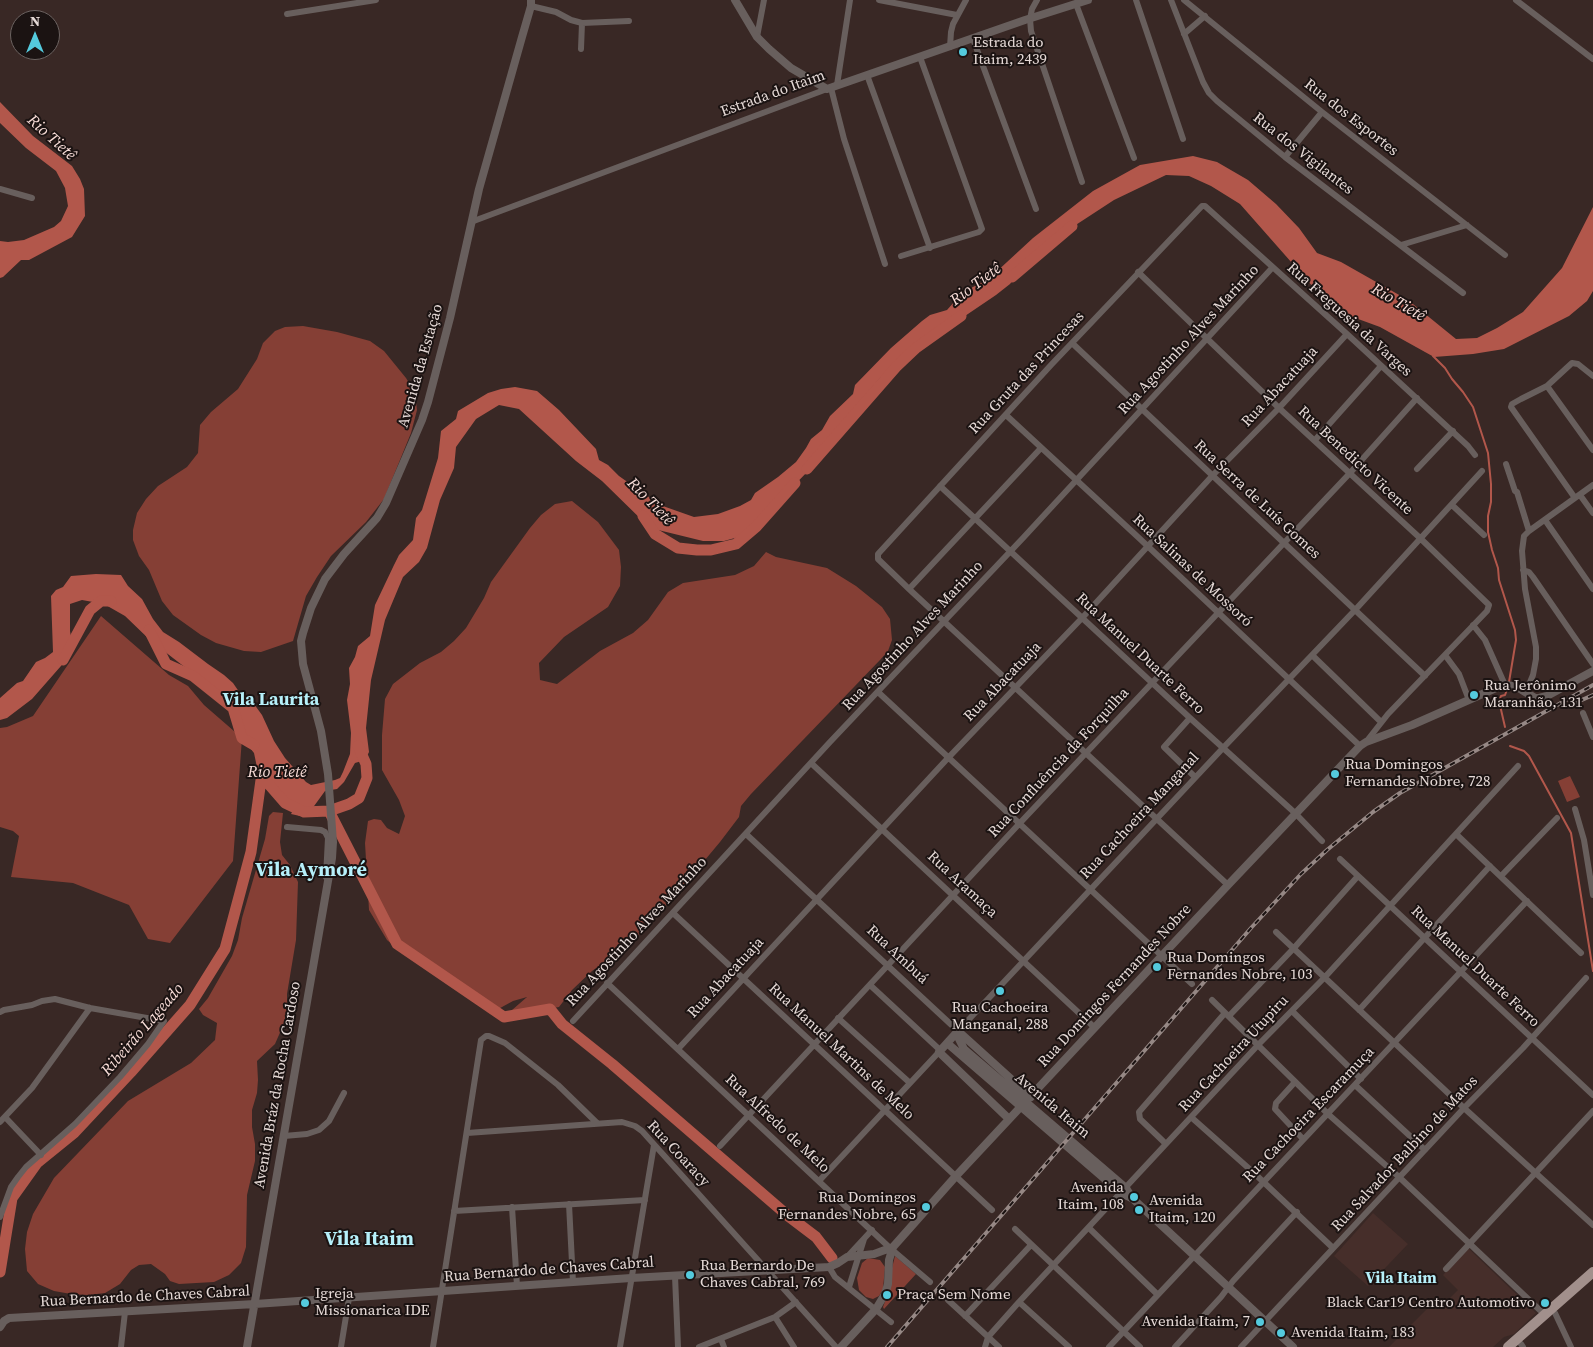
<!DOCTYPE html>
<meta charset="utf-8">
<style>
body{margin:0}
#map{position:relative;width:1593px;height:1347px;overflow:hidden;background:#392825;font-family:"Source Serif 4",serif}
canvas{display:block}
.north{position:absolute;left:10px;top:10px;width:50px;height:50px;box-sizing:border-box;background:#1b1312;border:1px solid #6c6361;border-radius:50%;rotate:0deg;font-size:14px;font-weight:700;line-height:20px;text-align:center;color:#e6dad7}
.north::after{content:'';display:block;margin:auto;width:18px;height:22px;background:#54cadd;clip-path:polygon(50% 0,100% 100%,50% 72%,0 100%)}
</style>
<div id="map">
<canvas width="1593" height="1347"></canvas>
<div class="north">N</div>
</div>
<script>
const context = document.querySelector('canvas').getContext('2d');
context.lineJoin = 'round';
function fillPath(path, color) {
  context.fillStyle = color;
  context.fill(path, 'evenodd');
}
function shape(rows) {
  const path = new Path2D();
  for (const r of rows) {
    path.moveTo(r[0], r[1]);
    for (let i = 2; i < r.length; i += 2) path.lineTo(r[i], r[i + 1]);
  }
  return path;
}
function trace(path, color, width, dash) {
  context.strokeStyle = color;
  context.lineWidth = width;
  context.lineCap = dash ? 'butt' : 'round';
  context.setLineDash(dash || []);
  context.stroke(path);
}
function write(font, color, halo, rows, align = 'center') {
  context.font = font + ' "Source Serif 4",serif';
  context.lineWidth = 4;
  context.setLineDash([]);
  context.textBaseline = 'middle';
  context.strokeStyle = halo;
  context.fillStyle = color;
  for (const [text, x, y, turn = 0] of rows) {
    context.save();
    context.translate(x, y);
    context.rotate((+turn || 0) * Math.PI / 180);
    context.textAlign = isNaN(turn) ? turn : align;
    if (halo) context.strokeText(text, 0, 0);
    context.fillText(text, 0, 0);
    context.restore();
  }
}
const built = shape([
 [1373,1213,1408,1244,1368,1286,1334,1256],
 [1468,1248,1536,1313,1514,1334,1504,1337,1493,1347,1389,1347,1433,1303,1440,1308,1458,1290,1443,1275]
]);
const green = shape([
 [303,326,337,332,370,341,384,351,406,378,415,393,417,410,411,433,384,499,366,522,331,556,317,577,306,596,293,641,261,652,244,651,216,643,201,635,173,615,162,601,149,570,139,556,133,540,133,530,137,513,146,499,158,486,187,467,198,453,200,425,211,412,238,389,257,359,263,343,275,331,285,327],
 [572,501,598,522,619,550,621,567,620,586,608,607,564,637,539,663,540,680,557,684,600,651,633,633,648,620,668,592,683,583,735,575,754,566,766,552,776,557,827,568,856,586,882,607,890,619,892,640,888,651,880,660,751,794,741,806,739,817,720,842,674,897,612,964,604,963,592,971,572,990,559,1007,504,1017,527,997,513,1001,491,1013,479,1001,450,982,422,959,400,951,387,940,369,910,365,843,368,821,374,819,381,820,387,828,399,834,405,816,399,800,382,770,382,735,385,699,393,684,420,663,441,652,454,641,466,628,484,598,491,582,530,528,541,515,555,504],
 [101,616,169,675,188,686,204,705,242,738,233,861,170,943,148,939,129,905,73,883,11,877,19,836,13,831,0,827,0,728,7,727,33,716],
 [1570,776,1580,797,1567,802,1558,781],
 [273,812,283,813,280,842,282,855,290,865,298,882,296,940,287,994,287,1012,282,1028,275,1044,257,1061,258,1080,257,1093,252,1110,252,1127,255,1144,255,1161,247,1195,246,1247,241,1263,229,1275,214,1282,179,1284,170,1281,165,1274,151,1264,139,1265,131,1270,120,1284,105,1293,88,1295,71,1294,54,1291,38,1284,27,1271,25,1249,27,1232,33,1214,54,1178,128,1101,191,1063,215,1040,217,1023,203,1015,199,1009,208,998,232,956,238,940,242,918,265,839,269,816],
 [895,1256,916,1274,884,1309,883,1307,891,1285,892,1268],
 [868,1258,880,1260,885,1267,883,1289,879,1296,873,1299,866,1297,859,1290,857,1278,862,1263]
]);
const water = shape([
 [0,102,33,136,72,166,80,179,84,189,85,216,72,237,29,260,21,260,3,277,0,278,0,241,8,242,24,240,54,227,61,221,68,206,65,188,56,171,26,148,0,123],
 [1193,156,1217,162,1248,180,1276,204,1299,228,1317,253,1341,262,1408,300,1456,339,1477,338,1497,328,1523,312,1562,268,1593,207,1593,291,1587,301,1569,316,1504,349,1473,354,1434,357,1380,327,1350,316,1314,288,1240,204,1211,186,1189,176,1166,175,1114,200,1065,232,1027,262,1010,284,996,295,965,316,939,330,880,378,826,443,810,469,780,500,761,523,742,536,724,541,703,541,650,528,602,481,576,461,519,409,499,405,476,419,456,447,454,468,440,500,427,548,419,562,403,577,385,620,371,680,366,728,369,752,365,760,355,763,344,782,337,789,325,791,309,813,300,816,291,814,295,807,291,802,281,793,264,787,259,777,254,753,242,738,240,720,226,699,151,641,125,616,104,604,82,600,70,604,70,631,72,644,68,658,32,699,7,718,0,720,0,698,17,683,23,681,36,662,45,658,53,652,51,596,56,590,63,587,71,576,96,574,121,575,128,586,142,599,153,619,163,632,179,642,208,664,224,675,233,683,244,699,254,704,262,715,274,741,285,758,306,782,311,785,335,780,340,778,343,772,350,754,351,733,347,700,350,684,349,668,355,657,358,646,370,636,375,605,394,565,399,555,413,540,416,518,422,510,438,458,441,431,456,419,458,411,488,393,501,389,515,387,537,391,559,410,596,449,599,460,608,465,619,476,660,505,694,517,718,514,740,506,751,500,755,493,778,477,796,462,806,448,811,439,822,430,830,416,853,394,855,385,891,348,922,321,930,315,947,310,963,292,981,283,994,274,1033,238,1093,191,1140,165]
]);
const stream = shape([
 [1433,356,1445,368,1452,379,1463,392,1473,407,1488,453,1491,484,1491,502,1488,516,1488,532,1492,550,1498,568,1499,580,1515,630,1516,640,1509,682],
 [1505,727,1499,701,1501,696,1505,695,1508,687],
 [1510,746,1524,751,1529,756,1571,833,1593,971]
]);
const river = shape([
 [1012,277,1072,226],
 [807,469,897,366,916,348,961,316],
 [643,516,655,534,678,548,697,550,711,550,736,544,756,527,795,483],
 [149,630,166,664,193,676,233,708,242,738,254,745],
 [63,660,90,610,101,601,111,601],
 [265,778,265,780,285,803,304,812,329,811,349,804,359,798,367,778,366,764,358,746],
 [329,811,397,944,504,1017,550,1009,562,1024,612,1064,787,1215,816,1237,832,1258],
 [0,1272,12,1198,37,1163,74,1133,131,1072,190,1005,225,949,251,852,261,780]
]);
const minor = shape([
 [879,0,957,15],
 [1037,0,1032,9,1030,19,1031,31,1082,182],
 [1136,0,1183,139],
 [1171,0,1203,82,1209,93,1217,101,1285,157,1463,293],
 [1184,0,1322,112,1505,255],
 [1516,0,1593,59],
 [1076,4,1134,158],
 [531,6,556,12,571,20,582,23,629,21],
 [287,14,376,0],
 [1184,34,1205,16],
 [757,37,764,0],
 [973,39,1036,209],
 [950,47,951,32,953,24,966,0],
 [581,49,582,23],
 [867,75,930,248],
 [837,85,850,0],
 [831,88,844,139,885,264],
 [1285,157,1322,112],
 [0,189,32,198],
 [471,222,827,89],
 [1401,245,1467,225],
 [901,256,979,232,982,229,920,57],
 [1138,272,1279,408,1420,538,1489,605,1487,611,1388,714,1366,742],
 [1072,343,1425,676],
 [1547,386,1593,450],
 [1006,415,1139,538,1360,746],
 [1315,440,1381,366],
 [1506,464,1515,491,1517,492,1529,531],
 [1417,469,1453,431],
 [940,486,1190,718,1295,813,1322,841],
 [1580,495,1593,513],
 [1575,498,1511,407,1512,404,1521,399,1547,386,1572,363,1578,364,1593,376],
 [1452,505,1484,535],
 [1545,520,1593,589],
 [1523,570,1529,572,1533,577,1593,664],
 [909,589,1041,448],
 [1473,625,1485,640,1505,685],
 [1312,655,1381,722],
 [1445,655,1459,674,1469,700],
 [878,692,1192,984],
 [1526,692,1533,675,1536,659,1536,647,1525,589,1522,551,1524,536,1529,531,1593,485],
 [1583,713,1593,737],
 [1190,718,1164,747,1195,777],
 [811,763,1095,1028],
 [1575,809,1584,840,1593,895],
 [287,827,321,830,325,832,328,838,326,877],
 [746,834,958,1031,1223,748,1356,609,1482,471],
 [1456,834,1581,953],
 [1340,859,1593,1095],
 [1501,876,1557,818],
 [1228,885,909,589,878,559,878,554,1051,365,1202,206,1205,206,1347,334,1454,433,1468,446,1475,455],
 [673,913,992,1210],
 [1276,932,1464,1108,1593,1225],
 [607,983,890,1248,930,1282],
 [870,985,940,1050],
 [1212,1000,1328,1114,1399,1177,1544,1314],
 [1359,1010,1490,866],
 [1292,1011,1361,1079],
 [0,1012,4,1010,32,1005,42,1001,55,999,90,1008,164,1021,148,1044,120,1077,75,1124,26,1167,18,1177,11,1187,0,1217],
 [1229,1016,1294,948,1358,876],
 [838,1018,910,1083],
 [573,1021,830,742,1023,538,1272,268],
 [678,1049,948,758,1083,617,1213,475,1279,408,1347,334],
 [1295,1082,1276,1103,1275,1109,1303,1139],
 [1355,1085,1425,1150],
 [5,1117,41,1155],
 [1191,1117,1254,1173,1333,1248],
 [0,1122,32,1088,90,1008],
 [467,1133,622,1122,635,1126,642,1131,836,1347],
 [284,1136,307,1134,319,1130,329,1121,344,1093],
 [1166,1144,1140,1119,1139,1112,1225,1013],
 [720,1146,1019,824,1350,473,1417,398],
 [819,1181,939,1052],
 [569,1204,573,1282],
 [512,1207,517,1286],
 [454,1211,645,1200],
 [1089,1228,1157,1294],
 [1015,1229,1140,1347],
 [847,1257,872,1230],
 [829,1267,835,1277,891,1322],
 [1446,1269,1593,1111],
 [675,1276,678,1347],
 [849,1287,864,1239],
 [948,1300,999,1347],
 [1019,1302,1069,1347],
 [1555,1313,1571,1347],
 [965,1316,1031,1245],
 [775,1317,794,1347],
 [721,1339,724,1347],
 [1521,1344,1523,1347],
 [121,1347,125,1312],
 [341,1347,349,1298],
 [433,1347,481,1040,486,1036,489,1036,505,1043,558,1085,597,1123],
 [620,1347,654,1145],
 [699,1347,775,1317,796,1302],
 [985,1347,988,1337,1019,1302,1258,1045,1325,977,1518,766],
 [1109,1347,1527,901],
 [1175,1347,1221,1297,1233,1281,1297,1212],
 [1241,1347,1464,1108,1523,1048,1586,978]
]);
const tertiary = shape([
 [735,0,757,37,769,49,791,68,827,89,1025,20,1088,0],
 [956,1033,964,1049,1126,1188,1132,1198,1293,1347],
 [947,1043,1121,1193,1131,1198],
 [1009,1119,939,1052,958,1031,1031,1097],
 [0,1327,4,1321,9,1318,255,1304,631,1278,829,1267,838,1263,847,1257,874,1254,893,1247,956,1176,1228,885,1360,746,1366,742,1412,725,1496,688,1507,685,1517,687,1535,698,1539,698,1547,696,1593,671],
 [247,1347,332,858,333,842,328,774,321,731,303,664,301,641,303,633,311,608,325,579,344,554,377,518,386,503,422,420,428,402,450,318,479,189,522,37,531,6,531,0],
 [841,1347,876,1309,885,1294,888,1284,889,1260,893,1247]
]);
const primary = shape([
 [1508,1347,1593,1272]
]);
const rail = shape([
 [1568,706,1593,695],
 [887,1347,1251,928,1301,874,1327,850,1373,812,1400,793,1593,685]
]);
const markers = [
 [963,52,5,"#54cadd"],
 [1474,695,5,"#54cadd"],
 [1335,774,5,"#54cadd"],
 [1157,967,5,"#54cadd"],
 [1000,991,5,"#54cadd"],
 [1134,1197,5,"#54cadd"],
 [926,1207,5,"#54cadd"],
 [1139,1210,5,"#54cadd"],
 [690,1275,5,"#54cadd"],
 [887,1295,5,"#54cadd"],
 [305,1303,5,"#54cadd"],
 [1545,1303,5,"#54cadd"],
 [1260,1322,5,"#54cadd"],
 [1281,1333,5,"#54cadd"]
];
const poiNames = [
 ["Estrada do",973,43],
 ["Itaim, 2439",973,60],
 ["Rua Jerônimo",1484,686],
 ["Maranhão, 131",1484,703],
 ["Rua Domingos",1345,765],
 ["Fernandes Nobre, 728",1345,782],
 ["Rua Domingos",1167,958],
 ["Fernandes Nobre, 103",1167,975],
 ["Rua Cachoeira",1000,1008,"center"],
 ["Manganal, 288",1000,1025,"center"],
 ["Avenida",1124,1188,"right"],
 ["Itaim, 108",1124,1205,"right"],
 ["Rua Domingos",916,1198,"right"],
 ["Fernandes Nobre, 65",916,1215,"right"],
 ["Avenida",1149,1201],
 ["Itaim, 120",1149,1218],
 ["Rua Bernardo De",700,1266],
 ["Chaves Cabral, 769",700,1283],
 ["Igreja",315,1294],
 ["Missionarica IDE",315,1311],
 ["Praça Sem Nome",897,1295],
 ["Black Car19 Centro Automotivo",1535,1303,"right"],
 ["Avenida Itaim, 7",1250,1322,"right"],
 ["Avenida Itaim, 183",1291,1333]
];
const streetNames = [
 ["Estrada do Itaim",773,94,-20],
 ["Rua dos Esportes",1351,118,38],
 ["Rua dos Vigilantes",1303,154,38],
 ["Rua Freguesia da Varges",1349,320,42],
 ["Rua Agostinho Alves Marinho",1189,340,-47],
 ["Avenida da Estação",421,366,-74],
 ["Rua Gruta das Princesas",1027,373,-47],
 ["Rua Abacatuaja",1280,387,-47],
 ["Rua Benedicto Vicente",1355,461,43],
 ["Rua Serra de Luís Gomes",1257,500,43],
 ["Rua Salinas de Mossoró",1192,571,43],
 ["Rua Agostinho Alves Marinho",913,636,-47],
 ["Rua Manuel Duarte Ferro",1140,654,43],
 ["Rua Abacatuaja",1003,682,-46],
 ["Rua Confluência da Forquilha",1059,763,-47],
 ["Rua Cachoeira Manganal",1140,816,-47],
 ["Rua Aramaça",962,885,43],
 ["Rua Agostinho Alves Marinho",637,932,-47],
 ["Rua Ambuá",897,955,43],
 ["Rua Manuel Duarte Ferro",1475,967,43],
 ["Rua Abacatuaja",726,978,-47],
 ["Rua Domingos Fernandes Nobre",1115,986,-47],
 ["Rua Manuel Martins de Melo",841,1052,43],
 ["Rua Cachoeira Utupiru",1234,1054,-47],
 ["Avenida Bráz da Rocha Cardoso",278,1085,-80],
 ["Avenida Itaim",1052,1106,40],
 ["Rua Cachoeira Escaramuça",1309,1115,-46],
 ["Rua Alfredo de Melo",777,1124,43],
 ["Rua Coaracy",678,1154,47],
 ["Rua Salvador Balbino de Matos",1405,1154,-47],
 ["Rua Bernardo de Chaves Cabral",549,1270,-4],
 ["Rua Bernardo de Chaves Cabral",145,1297,-3]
];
const waterNames = [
 ["Rio Tietê",51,138,42],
 ["Rio Tietê",976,285,-37],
 ["Rio Tietê",1398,303,30],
 ["Rio Tietê",650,502,46],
 ["Rio Tietê",277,773],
 ["Ribeirão Lageado",143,1030,-49]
];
const neighbourhoodNames = [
 ["Vila Itaim",1401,1279]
];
const quarterNames = [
 ["Vila Laurita",271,700]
];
const districtNames = [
 ["Vila Aymoré",311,871],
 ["Vila Itaim",369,1240]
];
fillPath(built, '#462e2a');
fillPath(green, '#853f35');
fillPath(water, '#b2574b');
trace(stream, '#b2574b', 2);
trace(river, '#b2574b', 11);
trace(minor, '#685f5d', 6);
trace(tertiary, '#685f5d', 8);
trace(primary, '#a2908c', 10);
trace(rail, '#968885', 4);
trace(rail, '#1b1312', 2, [5.5]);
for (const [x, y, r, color] of markers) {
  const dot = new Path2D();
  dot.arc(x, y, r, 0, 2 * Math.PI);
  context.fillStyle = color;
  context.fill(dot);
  trace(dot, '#1b1312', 2);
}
write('15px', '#e6dad7', '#1b1312', poiNames, 'left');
write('15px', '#e6dad7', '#1b1312', streetNames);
write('italic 16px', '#f8ddd8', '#1b1312', waterNames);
write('bold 16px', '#b6f0fa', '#1b1312', neighbourhoodNames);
write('bold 18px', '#b6f0fa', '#1b1312', quarterNames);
write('bold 20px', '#b6f0fa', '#1b1312', districtNames);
</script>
